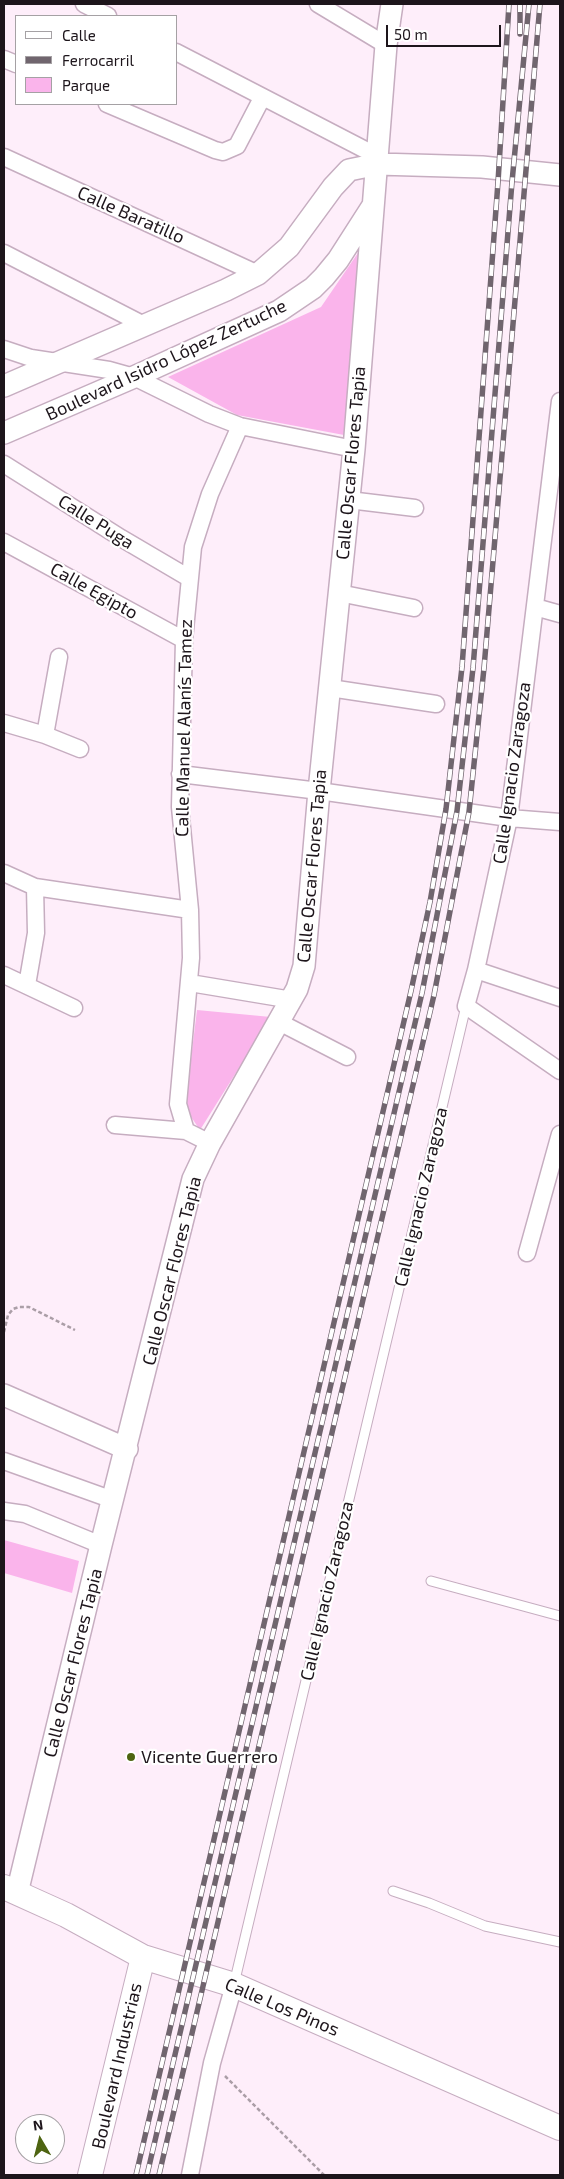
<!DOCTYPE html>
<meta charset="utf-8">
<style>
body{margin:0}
#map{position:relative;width:564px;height:2179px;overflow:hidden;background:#feeefa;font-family:"Exo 2",sans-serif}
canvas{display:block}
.frame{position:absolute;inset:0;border:5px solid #1d151b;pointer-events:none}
.legend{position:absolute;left:15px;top:15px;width:162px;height:90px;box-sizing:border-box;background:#fff;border:1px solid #a5a1a4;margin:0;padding:6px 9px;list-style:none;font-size:15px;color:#1d151b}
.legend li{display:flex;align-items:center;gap:10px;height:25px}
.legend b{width:25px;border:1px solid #a5a1a4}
.north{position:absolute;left:15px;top:2114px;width:50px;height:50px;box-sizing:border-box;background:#fff;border:1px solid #a5a1a4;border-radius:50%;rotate:352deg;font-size:14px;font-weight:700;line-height:20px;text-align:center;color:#1d151b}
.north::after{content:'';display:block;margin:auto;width:18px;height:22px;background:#4e6411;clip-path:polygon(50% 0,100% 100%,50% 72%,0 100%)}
.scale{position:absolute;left:386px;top:25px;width:115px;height:22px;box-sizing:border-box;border:2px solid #1d151b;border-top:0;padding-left:6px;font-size:15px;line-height:18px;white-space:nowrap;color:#1d151b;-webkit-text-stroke:4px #fff;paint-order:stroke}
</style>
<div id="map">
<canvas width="564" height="2179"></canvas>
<div class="frame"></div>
<ul class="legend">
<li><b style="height:6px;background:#fff"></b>Calle</li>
<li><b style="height:6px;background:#70656e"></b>Ferrocarril</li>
<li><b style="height:14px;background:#fab4eb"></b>Parque</li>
</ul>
<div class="north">N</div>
<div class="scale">50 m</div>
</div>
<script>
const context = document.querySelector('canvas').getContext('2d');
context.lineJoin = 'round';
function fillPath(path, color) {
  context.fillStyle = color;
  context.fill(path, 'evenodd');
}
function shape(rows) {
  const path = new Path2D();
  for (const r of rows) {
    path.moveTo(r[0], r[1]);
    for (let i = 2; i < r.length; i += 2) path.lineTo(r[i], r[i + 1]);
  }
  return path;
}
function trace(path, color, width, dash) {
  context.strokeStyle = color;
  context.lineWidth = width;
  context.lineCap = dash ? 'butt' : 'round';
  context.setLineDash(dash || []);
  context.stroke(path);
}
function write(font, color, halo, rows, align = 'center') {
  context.font = font + ' "Exo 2",sans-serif';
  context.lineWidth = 4.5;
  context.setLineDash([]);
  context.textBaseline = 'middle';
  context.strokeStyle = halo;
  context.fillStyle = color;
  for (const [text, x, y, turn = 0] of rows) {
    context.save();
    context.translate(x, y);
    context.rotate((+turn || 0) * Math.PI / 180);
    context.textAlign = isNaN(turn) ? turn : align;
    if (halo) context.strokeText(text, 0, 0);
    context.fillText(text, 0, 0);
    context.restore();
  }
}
const green = shape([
 [362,247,355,295,344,435,237,415,168,377,321,307],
 [197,1010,271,1017,200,1130,185,1108],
 [4,1540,79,1561,72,1593,4,1573]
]);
const path = shape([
 [4,1332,8,1315,13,1309,19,1307,29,1307,75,1330],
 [225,2076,324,2175]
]);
const service = shape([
 [431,1581,560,1616],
 [393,1891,429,1903,485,1926,560,1942],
 [234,1984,466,1006]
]);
const minor = shape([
 [84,4,108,16],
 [318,4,386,45],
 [176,52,379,157],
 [4,59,16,64],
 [107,104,215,150,223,152,237,146,262,98],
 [4,157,258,274],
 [4,253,144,325],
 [4,349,31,358,109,370,134,377,209,414,240,426,354,449],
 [560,401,509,818,476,970,466,1006,560,1071],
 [4,464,121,538,189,578],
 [349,500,415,508],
 [4,542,184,640],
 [339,593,414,608],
 [535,607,560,614],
 [330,688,436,704],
 [4,723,45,735,80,749],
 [45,735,59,657],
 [180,774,319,791,509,818,560,822],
 [4,873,35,887,190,910],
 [476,970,560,998],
 [4,975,74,1008],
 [190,983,292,1000],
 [27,985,36,933,35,887],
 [279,1022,347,1057],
 [115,1125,186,1131],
 [210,1143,186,1131,178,1104,191,958,190,910,180,807,184,640,193,547,210,494,240,426],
 [527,1253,560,1134],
 [4,1461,113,1500],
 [4,1511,25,1514,101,1545],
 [190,2175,212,2063,234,1985]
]);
const tertiary = shape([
 [4,386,226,290,258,274,289,247,333,187,349,170,378,164,482,167,560,175],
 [4,433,134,377,279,311,313,288,324,277,338,260,372,207],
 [4,1395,127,1449],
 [17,1893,101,1545,193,1179,210,1143,297,989,304,966,319,791,354,449,386,45,392,4]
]);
const secondary = shape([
 [4,1887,66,1915,143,1957,234,1985,560,2128],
 [90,2175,143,1957]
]);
const rail = shape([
 [520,34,520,4],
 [136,2175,411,991,430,902,446,809,462,667,498,182,509,4],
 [147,2175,422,993,457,811,473,668,512,182,529,4],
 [159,2175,434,995,469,812,484,668,540,4]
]);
const markers = [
 [131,1757,5,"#4e6411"]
];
const streetNames = [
 ["Calle Baratillo",131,215,24],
 ["Boulevard Isidro López Zertuche",166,360,-25],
 ["Calle Oscar Flores Tapia",351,463,-85],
 ["Calle Puga",96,522,32],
 ["Calle Egipto",94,591,29],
 ["Calle Manuel Alanís Tamez",184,728,-89],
 ["Calle Ignacio Zaragoza",512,773,-82],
 ["Calle Oscar Flores Tapia",312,866,-85],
 ["Calle Ignacio Zaragoza",421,1197,-77],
 ["Calle Oscar Flores Tapia",172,1271,-76],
 ["Calle Ignacio Zaragoza",327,1591,-77],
 ["Calle Oscar Flores Tapia",73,1663,-76],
 ["Calle Los Pinos",282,2007,23],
 ["Boulevard Industrias",117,2066,-77]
];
const poiNames = [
 ["Vicente Guerrero",141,1757]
];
fillPath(green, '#fab4eb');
trace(service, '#c6adc0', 11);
trace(minor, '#c6adc0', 19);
trace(tertiary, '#c6adc0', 24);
trace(secondary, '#c6adc0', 26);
trace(path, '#ab9ea7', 2.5, [4, 2.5]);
trace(service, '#fff', 9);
trace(minor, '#fff', 16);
trace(tertiary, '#fff', 21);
trace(secondary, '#fff', 24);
trace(rail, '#70656e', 5.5);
trace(rail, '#fff', 4, [11]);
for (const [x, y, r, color] of markers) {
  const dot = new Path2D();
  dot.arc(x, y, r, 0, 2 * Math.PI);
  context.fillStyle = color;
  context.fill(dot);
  trace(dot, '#fff', 2);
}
write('18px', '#1d151b', '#fff', streetNames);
write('18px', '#1d151b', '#fff', poiNames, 'left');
</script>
